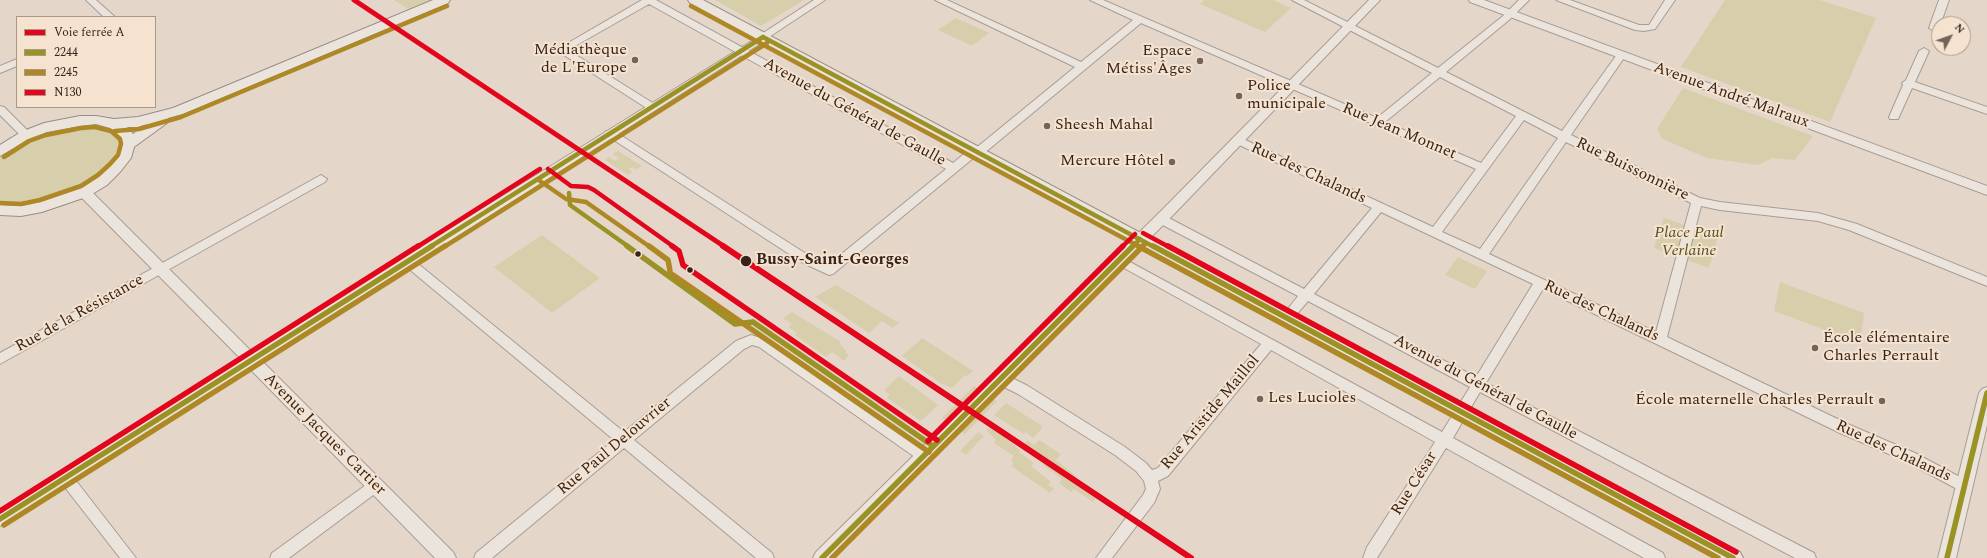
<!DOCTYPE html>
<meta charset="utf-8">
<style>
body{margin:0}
#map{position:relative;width:1987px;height:558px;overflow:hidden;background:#e4d7ca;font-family:Spectral,serif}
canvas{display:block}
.legend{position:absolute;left:16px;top:16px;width:140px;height:92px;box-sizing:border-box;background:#f5e3cf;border:1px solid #a99787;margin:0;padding:5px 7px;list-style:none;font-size:12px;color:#36241c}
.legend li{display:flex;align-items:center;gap:8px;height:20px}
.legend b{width:20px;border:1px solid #a99787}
.north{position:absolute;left:1931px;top:16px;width:40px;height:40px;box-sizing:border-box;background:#f5e3cf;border:1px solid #a99787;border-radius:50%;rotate:49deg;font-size:11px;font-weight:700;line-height:16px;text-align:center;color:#36241c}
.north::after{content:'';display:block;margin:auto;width:14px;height:18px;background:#736359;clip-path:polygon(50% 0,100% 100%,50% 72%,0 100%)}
</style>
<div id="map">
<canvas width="1987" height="558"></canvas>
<ul class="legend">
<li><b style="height:5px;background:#e3051c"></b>Voie ferrée A</li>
<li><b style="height:5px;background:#9a9225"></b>2244</li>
<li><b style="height:5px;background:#af8826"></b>2245</li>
<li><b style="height:5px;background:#e3051c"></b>N130</li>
</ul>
<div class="north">N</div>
</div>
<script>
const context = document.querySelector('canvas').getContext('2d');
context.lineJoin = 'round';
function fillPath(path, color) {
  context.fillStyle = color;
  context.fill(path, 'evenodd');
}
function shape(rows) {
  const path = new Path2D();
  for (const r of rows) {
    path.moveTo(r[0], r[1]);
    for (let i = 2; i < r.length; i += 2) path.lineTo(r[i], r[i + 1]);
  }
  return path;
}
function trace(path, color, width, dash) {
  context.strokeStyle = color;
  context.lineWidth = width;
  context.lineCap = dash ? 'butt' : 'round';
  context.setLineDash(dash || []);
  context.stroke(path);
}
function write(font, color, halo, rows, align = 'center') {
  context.font = font + ' Spectral,serif';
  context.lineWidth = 4;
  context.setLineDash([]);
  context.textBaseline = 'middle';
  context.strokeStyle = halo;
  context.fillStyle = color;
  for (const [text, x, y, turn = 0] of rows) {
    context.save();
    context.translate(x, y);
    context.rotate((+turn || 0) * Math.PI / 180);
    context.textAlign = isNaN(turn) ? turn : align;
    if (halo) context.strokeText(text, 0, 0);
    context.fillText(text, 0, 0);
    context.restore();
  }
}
const green = shape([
 [394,0,432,0,408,9],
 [715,0,804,0,761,26],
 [1204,0,1273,0,1291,8,1265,32,1200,4],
 [1725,0,1820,0,1876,18,1830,122,1681,67],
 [956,18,989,33,972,46,938,30],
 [1683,88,1813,136,1795,160,1772,158,1758,165,1707,158,1662,139,1657,129],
 [82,125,94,125,112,131,117,136,120,142,117,157,103,174,79,190,35,204,21,206,0,203,0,157,15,146,41,134,55,129],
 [618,151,642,166,637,169,632,167,628,169,632,172,628,175,605,160,609,157,615,161,619,158,613,154],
 [1664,218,1718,237,1709,268,1654,248],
 [542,235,600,278,552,313,494,267],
 [1458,257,1487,271,1475,289,1445,275],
 [1780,282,1864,313,1860,343,1774,311],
 [836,285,899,323,893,328,882,321,869,333,815,297],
 [792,312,841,342,840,344,847,352,846,353,849,355,844,361,832,352,826,357,795,335,797,333,789,327,792,324,783,318],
 [922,338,973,371,967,376,965,375,952,388,940,383,902,356],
 [899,376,938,405,921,421,887,398,890,395,884,390],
 [974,386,979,389,947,421,942,418],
 [992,398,997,401,965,434,961,431],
 [1006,403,1042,426,1040,431,1033,438,1026,432,1024,434,994,415],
 [990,427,1005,435,1004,437,1020,450,1019,452,1034,463,1031,466,1051,482,1048,485,1054,488,1050,493,1011,466,1014,463,1011,460,1014,456,994,443,996,440,986,430],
 [978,432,984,436,966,455,960,451],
 [1027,440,1034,445,1039,440,1061,454,1056,460,1075,475,1074,477,1087,486,1084,490,1096,498,1093,502,1074,489,1071,492,1059,483,1062,479,1043,465,1046,461,1030,451,1031,449,1024,444]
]);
const minor = shape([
 [86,0,96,0,115,17,104,17,86,0],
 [642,0,656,0,953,163,971,148,976,148,1075,67,935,0,947,0,1081,62,1133,20,1090,0,1103,0,1377,118,1432,73,1292,0,1304,0,1438,68,1503,16,1519,0,1529,0,1509,20,1446,72,1562,131,1618,53,1624,53,1626,55,1571,135,1700,198,1720,202,1818,213,1857,224,1987,277,1987,286,1849,230,1818,221,1720,210,1701,206,1667,337,1850,425,1915,453,1969,482,1971,486,1969,490,1964,492,1959,490,1905,461,1840,433,1543,289,1486,383,1814,553,1816,558,1795,558,1480,392,1453,438,1663,553,1665,558,1644,558,1446,448,1377,558,1363,558,1367,547,1435,442,1271,350,1168,476,1158,481,1160,489,1154,503,1112,558,1096,558,1143,495,1146,489,1144,481,1136,471,1115,455,1018,394,996,383,995,379,996,375,1001,374,1006,375,1028,386,1125,447,1146,463,1152,470,1158,468,1261,344,1115,263,1113,260,1115,257,1119,256,1442,432,1470,387,1308,301,1291,321,1283,321,1281,318,1283,315,1298,296,1157,222,1155,219,1157,216,1165,216,1304,289,1372,208,1233,142,1232,140,1233,138,1241,138,1433,227,1476,169,1141,23,982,155,977,155,833,274,829,275,803,263,606,135,605,133,606,131,614,131,811,257,828,265,946,169,649,4,568,50,656,105,657,107,656,109,648,109,556,50,642,0],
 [1440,77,1516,116,1481,163,1385,122,1440,77],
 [1524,120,1558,138,1480,249,1442,232,1524,120],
 [1566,142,1691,203,1656,332,1489,254,1566,142],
 [1381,212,1533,284,1476,377,1314,294,1381,212],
 [814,0,825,0,766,39,760,39,758,37,760,35,814,0],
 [1556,0,1570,0,1639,25,1649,25,1665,0,1675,0,1655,29,1644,31,1635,30,1556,0],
 [1939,0,1949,0,1939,28,1934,31,1929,28,1939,0],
 [1924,48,1929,51,1915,82,1987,107,1987,114,1912,88,1898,119,1890,119,1889,117,1903,85,1902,83,1906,80,1919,51,1924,48],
 [17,59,17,66,0,73,0,66,17,59],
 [0,106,4,107,30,133,31,135,30,137,22,137,0,115,0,106],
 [321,175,327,179,325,182,0,364,0,353,321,175],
 [407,257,411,258,624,432,736,341,751,335,767,340,929,452,931,456,929,460,924,462,919,460,759,347,752,345,744,349,634,440,772,553,774,558,756,558,624,448,492,558,474,558,476,553,614,440,403,264,401,261,403,258,407,257],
 [65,471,70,473,136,558,120,558,60,481,58,477,60,473,65,471],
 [375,480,380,482,382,486,380,490,289,558,270,558,272,553,370,482,375,480]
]);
const tertiary = shape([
 [1369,0,1380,0,1175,213,834,558,813,558,816,552,1165,207,1369,0],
 [1469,0,1484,0,1987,186,1987,195,1470,2,1469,0],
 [763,34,769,37,767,39,262,361,453,552,456,558,435,558,250,369,0,526,0,510,241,359,79,195,77,192,79,189,89,189,252,352,763,34],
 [1987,387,1987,425,1956,558,1938,558,1979,393,1982,389,1987,387]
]);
const secondary = shape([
 [433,0,450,0,448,3,183,114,168,118,169,120,167,123,134,147,131,158,120,172,107,185,89,196,42,212,21,216,0,215,0,205,21,206,40,202,79,188,97,177,110,166,117,157,121,145,120,137,110,128,96,124,80,126,47,132,31,138,0,156,0,145,21,132,44,123,80,116,96,116,114,119,138,117,173,108,433,0],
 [147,124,133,134,127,127,138,127,147,124],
 [688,0,703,0,1740,552,1743,558,1714,558,690,3,688,0]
]);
const bus1Far1 = shape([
 [763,37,1154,247],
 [569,193,570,205,629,247],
 [430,247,763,37],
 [1132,247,1140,239]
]);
const bus1 = shape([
 [627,246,735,324,753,322],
 [1153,246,1733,558],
 [753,322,933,446],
 [0,519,432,246],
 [822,558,1133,246],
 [1947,558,1987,393]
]);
const bus2Far1 = shape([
 [691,6,1140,247],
 [115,131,139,129,181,117,447,6],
 [540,181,566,199,586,202,650,247],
 [0,203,21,204,40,200,81,186,98,175,110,164,118,155,121,144,120,139,111,131,95,127,81,128,46,135,29,141,4,157],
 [444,247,767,43],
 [1142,247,1145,244]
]);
const bus2 = shape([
 [649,246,668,260,670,271],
 [1138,246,1718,558],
 [673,275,929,452],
 [4,525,445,246],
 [832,558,1143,246]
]);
const bus3Far1 = shape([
 [548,169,571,186,588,187,594,190,674,247],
 [1143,233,1169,247],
 [417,247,540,169],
 [1122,247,1135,234]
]);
const bus3 = shape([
 [672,246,679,251,683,265,937,440],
 [1168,246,1736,552],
 [928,441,1123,246],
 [0,511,418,246]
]);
const rail1Far1 = shape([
 [354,0,725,247]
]);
const rail1 = shape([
 [723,246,1191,558]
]);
const markers = [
 [635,60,4,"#736359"],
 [1200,61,4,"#736359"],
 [1239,96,4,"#736359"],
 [1047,126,4,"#736359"],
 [1172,162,4,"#736359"],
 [638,254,3.5,"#36241c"],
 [746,261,6,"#36241c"],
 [690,270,3.5,"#36241c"],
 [1815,348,4,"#736359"],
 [1260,399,4,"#736359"],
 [1882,401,4,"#736359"]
];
const poiNames = [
 ["Médiathèque",627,51],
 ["de L'Europe",627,69],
 ["Espace",1192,52],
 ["Métiss'Âges",1192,70],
 ["Police",1247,87,"left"],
 ["municipale",1247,105,"left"],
 ["Sheesh Mahal",1055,126,"left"],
 ["Mercure Hôtel",1164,162],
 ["École élémentaire",1823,339,"left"],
 ["Charles Perrault",1823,357,"left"],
 ["Les Lucioles",1268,399,"left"],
 ["École maternelle Charles Perrault",1874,401]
];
const streetNames = [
 ["Avenue André Malraux",1731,96,20],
 ["Avenue du Général de Gaulle",854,113,29],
 ["Rue Jean Monnet",1399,132,23],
 ["Rue Buissonnière",1632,170,26],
 ["Rue des Chalands",1308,174,25],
 ["Rue des Chalands",1601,312,25],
 ["Rue de la Résistance",80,314,-29],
 ["Avenue du Général de Gaulle",1485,388,28],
 ["Rue Aristide Maillol",1211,413,-50],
 ["Avenue Jacques Cartier",324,435,45],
 ["Rue Paul Delouvrier",615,447,-40],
 ["Rue des Chalands",1893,452,25],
 ["Rue César",1415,484,-58]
];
const parkNames = [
 ["Place Paul",1689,234],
 ["Verlaine",1689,252]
];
const stopNames = [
 ["Bussy-Saint-Georges",756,261]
];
fillPath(green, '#d7ceac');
trace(minor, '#a89c94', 2);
trace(tertiary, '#a89c94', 2);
trace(secondary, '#988c84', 2);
fillPath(minor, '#ebe4dc');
fillPath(tertiary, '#ebe4dc');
fillPath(secondary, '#ebe4dc');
trace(bus1Far1, '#9a9225', 4.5);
trace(bus1, '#9a9225', 5.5);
trace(bus2Far1, '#af8826', 4.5);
trace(bus2, '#af8826', 5.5);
trace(bus3Far1, '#e3051c', 4.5);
trace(bus3, '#e3051c', 5.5);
trace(rail1Far1, '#e3051c', 5);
trace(rail1, '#e3051c', 6);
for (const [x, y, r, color] of markers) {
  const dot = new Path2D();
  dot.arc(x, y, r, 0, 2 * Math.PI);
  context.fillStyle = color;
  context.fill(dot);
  trace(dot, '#f5e3cf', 1.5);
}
write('16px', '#36241c', '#f5e3cf', poiNames, 'right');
write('16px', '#36241c', '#f5e3cf', streetNames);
write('italic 16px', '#505323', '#f5e3cf', parkNames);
write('bold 16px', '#36241c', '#f5e3cf', stopNames, 'left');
</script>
